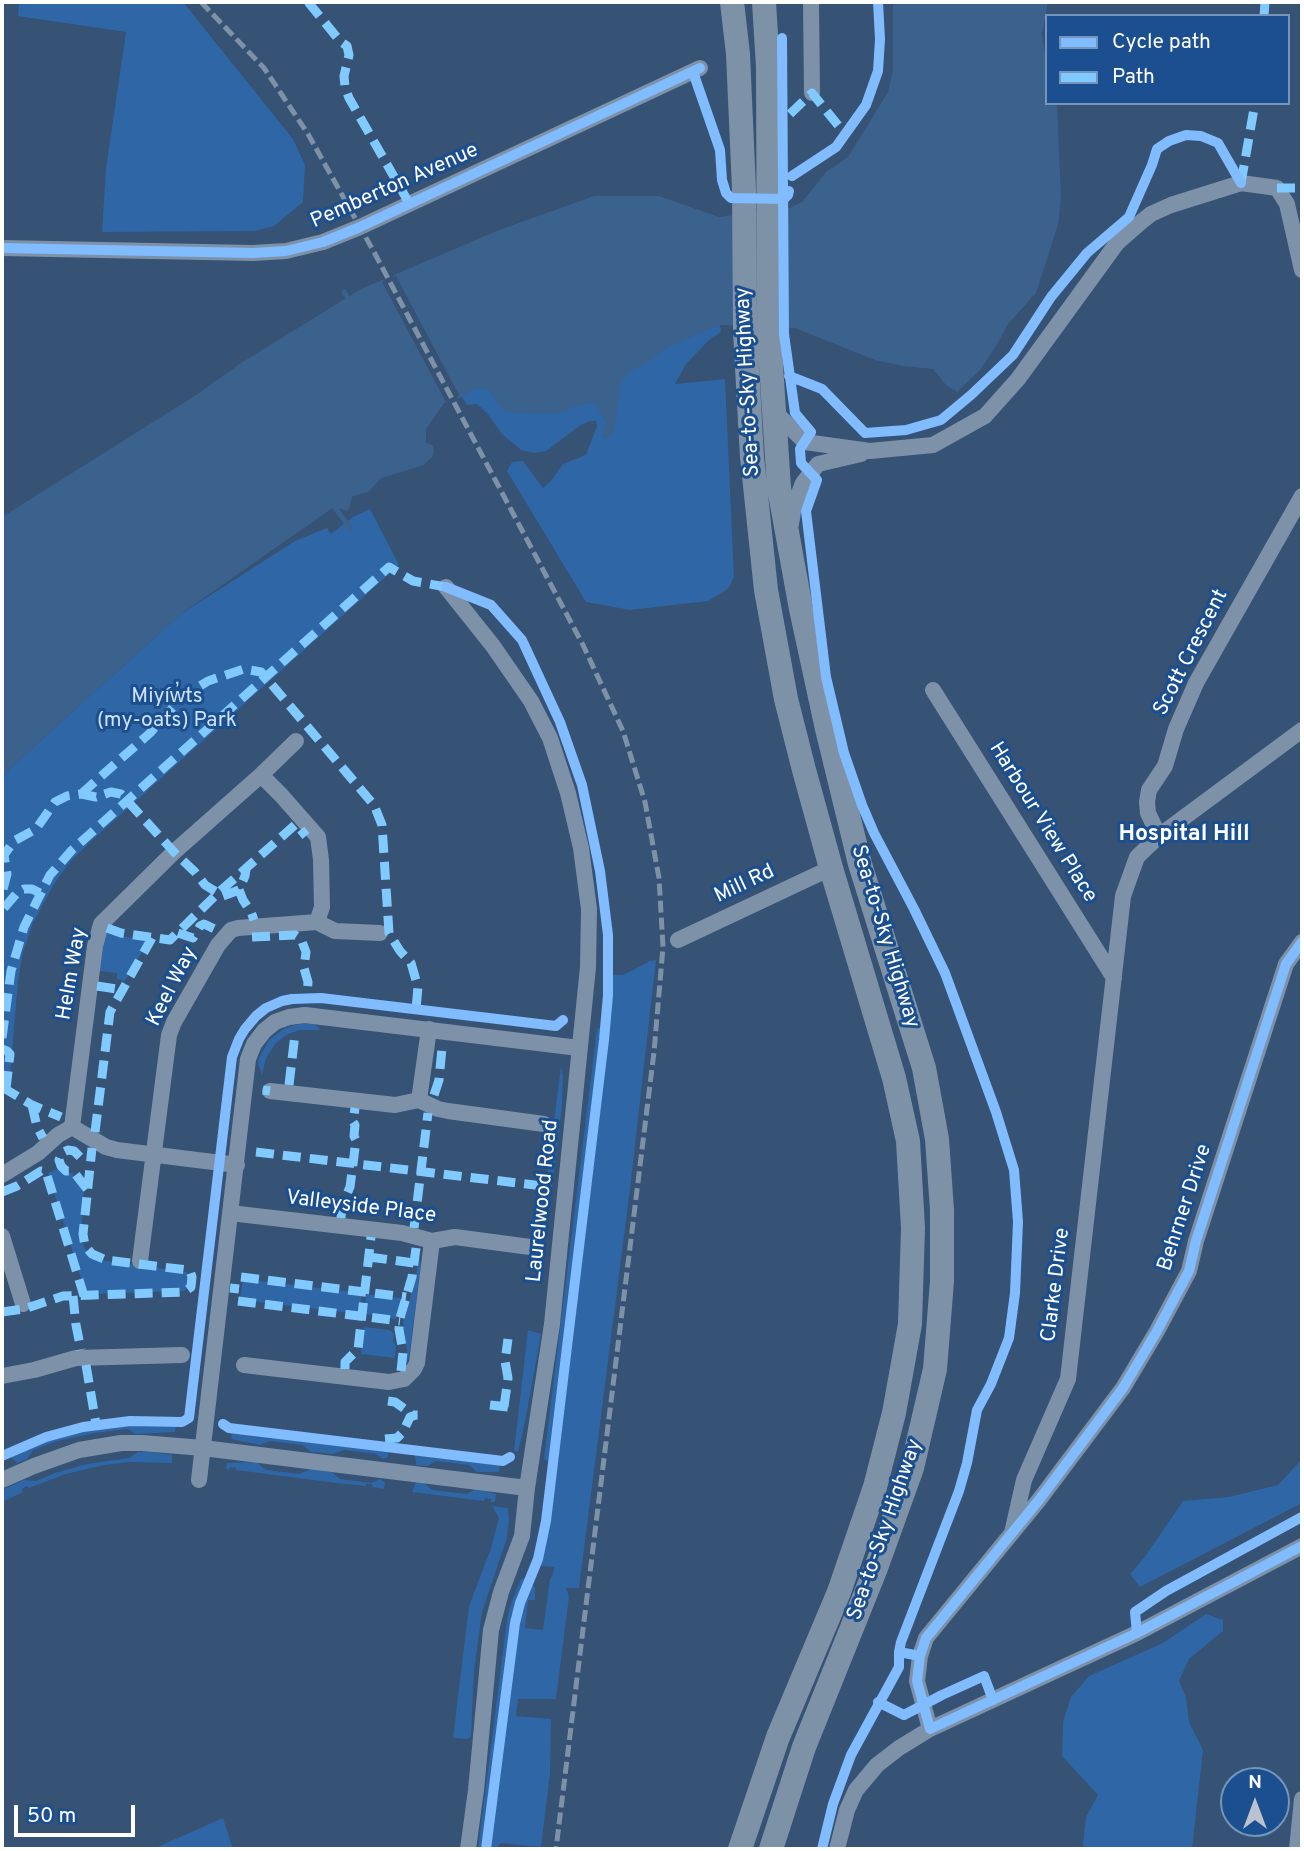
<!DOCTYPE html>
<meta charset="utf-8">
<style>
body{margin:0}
#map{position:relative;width:1304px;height:1851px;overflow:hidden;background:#365274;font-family:Overpass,sans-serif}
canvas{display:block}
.frame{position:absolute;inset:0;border:4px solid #fff;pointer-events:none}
.legend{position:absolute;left:1045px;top:14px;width:245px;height:91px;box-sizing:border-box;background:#1b4f8f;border:2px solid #7695bc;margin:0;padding:9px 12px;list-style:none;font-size:21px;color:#fff}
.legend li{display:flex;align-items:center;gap:14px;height:35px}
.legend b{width:35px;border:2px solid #7695bc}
.north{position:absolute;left:1220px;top:1767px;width:70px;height:70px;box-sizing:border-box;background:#1b4f8f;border:2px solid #7695bc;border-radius:50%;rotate:0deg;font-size:19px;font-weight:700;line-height:28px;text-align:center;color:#fff}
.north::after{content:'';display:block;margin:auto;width:24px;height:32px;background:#b9c2ce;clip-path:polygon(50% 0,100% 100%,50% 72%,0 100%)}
.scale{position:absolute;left:14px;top:1805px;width:121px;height:32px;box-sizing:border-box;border:4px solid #fff;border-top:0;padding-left:9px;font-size:21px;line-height:24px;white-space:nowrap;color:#fff;-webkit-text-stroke:5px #1b4f8f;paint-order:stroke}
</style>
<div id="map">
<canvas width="1304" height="1851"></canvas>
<div class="frame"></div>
<ul class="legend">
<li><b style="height:9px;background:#80bcff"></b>Cycle path</li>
<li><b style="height:9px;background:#80caff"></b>Path</li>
</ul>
<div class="north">N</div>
<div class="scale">50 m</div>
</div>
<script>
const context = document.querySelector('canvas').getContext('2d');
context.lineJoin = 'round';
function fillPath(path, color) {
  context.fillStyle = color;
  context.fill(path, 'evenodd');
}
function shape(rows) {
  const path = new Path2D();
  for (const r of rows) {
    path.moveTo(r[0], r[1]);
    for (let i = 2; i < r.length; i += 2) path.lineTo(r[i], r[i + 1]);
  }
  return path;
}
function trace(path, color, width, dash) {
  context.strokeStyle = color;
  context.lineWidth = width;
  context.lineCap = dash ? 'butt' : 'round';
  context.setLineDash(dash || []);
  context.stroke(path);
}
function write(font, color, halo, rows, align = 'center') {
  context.font = font + ' Overpass,sans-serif';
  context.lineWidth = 6;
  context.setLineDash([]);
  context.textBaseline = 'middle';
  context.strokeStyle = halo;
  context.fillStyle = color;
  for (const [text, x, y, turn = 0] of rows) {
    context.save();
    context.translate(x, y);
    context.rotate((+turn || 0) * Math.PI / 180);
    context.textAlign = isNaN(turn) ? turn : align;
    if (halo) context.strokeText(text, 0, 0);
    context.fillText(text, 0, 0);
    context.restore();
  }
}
const green = shape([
 [19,2,183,2,293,139,305,165,303,202,274,226,255,231,102,232,106,168,126,32,18,16],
 [720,325,721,332,709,340,686,364,675,384,725,379,734,577,728,589,708,601,630,610,586,602,507,471,512,462,523,461,543,488,551,481,563,464,586,455,597,426,596,421,590,421,581,425,546,451,534,453,521,450,502,434,487,413,477,404,467,405,462,397,444,403,426,429,426,443,432,445,434,450,432,457,423,465,381,478,368,492,352,496,349,509,344,504,433,393],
 [370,509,399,565,89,843,70,862,54,884,33,923,23,952,18,981,9,1087,7,1092,2,1095,2,778,9,769,181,614,295,541,327,528,331,534,353,517],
 [106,930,120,936,149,940,125,981,117,979,117,973,99,971,102,940],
 [656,960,630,1189,579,1588,566,1588,569,1597,556,1699,518,1699,516,1716,551,1719,550,1774,541,1847,501,1843,495,1849,490,1849,519,1622,528,1593,532,1584,535,1588,535,1600,528,1600,525,1628,543,1630,550,1579,553,1574,554,1567,540,1566,550,1527,608,1048,613,975,623,975,650,961],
 [313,1023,321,1030,299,1030,286,1035,276,1043,266,1058,262,1075,258,1064,259,1058,269,1040,285,1028,299,1024],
 [601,1027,598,1053,548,1461,544,1459,597,1029],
 [561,1066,563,1076,562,1106,553,1181,542,1234,540,1261,542,1216],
 [60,1168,66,1173,72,1173,84,1191,81,1240,87,1252,95,1258,106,1261,187,1272,189,1279,187,1288,184,1291,89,1294,85,1291,48,1173],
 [419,1254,421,1266,409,1357,405,1366,407,1351,403,1322,416,1278],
 [243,1279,362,1293,360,1314,240,1300],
 [366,1294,401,1298,396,1319,364,1314],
 [364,1327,390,1330,394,1334,393,1341,396,1346,395,1358,361,1354],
 [528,1330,541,1334,525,1422,518,1452,514,1451],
 [151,1424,176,1426,175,1432,136,1434,127,1429,95,1433,58,1441,33,1450,27,1459,17,1463,10,1456,48,1441,81,1431,112,1427],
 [232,1432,388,1451,388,1457,383,1459,376,1454,344,1450,333,1454,311,1452,302,1445,270,1441,260,1445,231,1439],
 [138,1452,152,1452,172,1455,172,1463,131,1462,104,1465,66,1474,29,1488,27,1486,22,1489,23,1492,4,1501,2,1495,4,1489,24,1480,36,1481,55,1473,87,1464,129,1458],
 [415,1455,500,1465,499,1472,477,1472,469,1465,436,1461,427,1466,416,1465],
 [1302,1459,1302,1503,1140,1587,1130,1574,1144,1558,1183,1501,1229,1497,1278,1485],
 [257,1462,263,1468,268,1470,299,1474,311,1469,332,1472,340,1479,372,1483,380,1479,385,1482,384,1489,373,1487,372,1484,366,1484,366,1486,336,1483,236,1470,236,1468,230,1467,229,1470,226,1469,227,1463],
 [416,1482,424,1483,432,1490,467,1494,476,1489,496,1494,495,1502,491,1502,491,1499,485,1498,484,1501,412,1492],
 [492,1506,508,1508,509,1519,507,1538,482,1612,474,1671,471,1737,467,1739,453,1738,469,1606,491,1548,499,1518],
 [525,1578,518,1595,511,1619,482,1849,478,1849,506,1627,509,1609,517,1588,521,1579],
 [1206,1614,1223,1620,1223,1631,1189,1659,1179,1681,1186,1697,1189,1722,1203,1750,1192,1849,1085,1849,1083,1844,1086,1817,1098,1795,1062,1756,1063,1722,1071,1697,1089,1676,1163,1643],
 [223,1818,233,1849,153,1849]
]);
const water = shape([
 [893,2,1048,2,1042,34,1047,66,1047,103,1057,103,1061,199,1058,225,1036,293,1008,324,996,346,980,370,957,392,946,385,933,369,903,366,875,360,795,328,720,325,666,348,647,363,629,372,621,382,614,430,608,438,605,439,602,437,606,422,596,405,592,403,578,405,556,414,507,412,501,408,490,391,481,388,473,389,462,397,444,403,426,429,426,443,432,445,434,450,432,457,423,465,381,478,368,492,352,496,349,509,347,511,334,507,181,614,9,769,2,778,2,517,196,395,241,363,361,289,499,230,594,196,659,196,719,217,789,208,802,202,826,172,848,157,888,92,893,70]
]);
const pier = shape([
 [391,272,394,277,396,276,459,395,457,397,459,402,449,405,446,402,382,282,384,281,381,277]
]);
const stream = shape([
 [344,292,347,297],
 [334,506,350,528]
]);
const minor = shape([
 [811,2,812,93],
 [2,248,253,253,286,251,323,242,360,227,700,68],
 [774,411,805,442,870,451,933,445,985,416,1018,379,1117,243,1141,222,1151,214,1171,205,1241,183,1277,188,1287,204,1302,270],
 [791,524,794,506,803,483,818,464,861,454],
 [446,587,493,646,531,701,550,738,568,793,581,848,589,909,588,967,552,1324,527,1488,522,1536,501,1592,491,1630,476,1790,468,1849],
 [933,690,1114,978],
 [261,775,281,795,318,837,321,860,322,907,317,922],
 [1159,836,1148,813,1147,802,1149,790,1165,766,1176,729,1196,683,1302,496],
 [678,940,831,868],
 [270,1091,395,1105,419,1100,429,1029],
 [419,1100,438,1109,448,1111,544,1124],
 [72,1127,95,946,101,924,174,852,261,775,296,741],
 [72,1127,106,1147,117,1150,237,1165],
 [2,1175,38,1153,58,1135,72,1127],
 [230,1213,402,1233,432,1241,455,1237,530,1247],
 [2,1236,23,1304],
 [140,1261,169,1035,174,1022,218,945,231,930,238,928,317,922,335,931,380,933],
 [244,1365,389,1382,404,1379,414,1369,417,1363,432,1241],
 [2,1376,34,1370,76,1358,182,1355],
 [2,1480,34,1466,79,1450,121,1443,142,1443,203,1448,527,1488],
 [199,1480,248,1059,254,1044,264,1031,275,1022,289,1017,305,1015,579,1048],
 [1012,1533,1024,1480,1068,1379,1123,896,1137,857,1159,836,1302,730],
 [930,1729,917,1681,920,1656,926,1638,1039,1500,1123,1388,1157,1331,1189,1271,1196,1241,1286,964,1302,942],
 [837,1849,847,1810,856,1790,877,1765,899,1748,930,1729,1137,1633,1302,1546],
 [1297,1849,1302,1799]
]);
const highway = shape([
 [732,2,738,54,744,189,745,331,752,457,766,590,786,699,804,770,831,868,894,1078,908,1141,913,1228,910,1324,894,1413,875,1487,839,1592,778,1737,740,1849],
 [764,2,768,67,769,334,779,488,801,609,827,729,860,864,924,1068,937,1139,942,1210,942,1281,935,1369,912,1468,876,1568,804,1747,771,1849]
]);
const rail = shape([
 [201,2,264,68,308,134,374,252,583,645,623,731,645,802,659,878,663,947,654,1052,556,1849]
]);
const quiet = shape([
 [308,2,340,41,347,46,349,55,344,76,345,87,349,98,409,203],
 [1264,16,1265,2],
 [790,114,812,93,846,135],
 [1241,183,1255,103],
 [1277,188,1302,188],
 [81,794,150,733,182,697,208,681,244,669,261,672,374,805,382,825,389,933,400,951,411,963,418,987,416,1009],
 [3,889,7,874,4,855,14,841,36,829,55,802,67,796,81,794,96,797,111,792,121,794,174,852,195,872,205,885,223,896,239,890,245,876,246,869],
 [239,890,243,900,251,912,254,920],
 [4,908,17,893,24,889,32,889,40,893],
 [107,928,121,933,170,940,218,893,296,824,306,836],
 [178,933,193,938,200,926,204,924,219,931],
 [252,937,295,935,301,939,306,952,304,968,308,982,307,997],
 [97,986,123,990],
 [2,1038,11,971,24,927,50,875,72,850,389,567,413,581,446,587],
 [2,1049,7,1051,10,1054,6,1089],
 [289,1085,295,1034],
 [2,1087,32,1105,61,1117],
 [263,1090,270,1091],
 [434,1095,439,1080,442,1048],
 [32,1105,37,1127,43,1138],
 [544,1124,551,1125],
 [95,1132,110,1012,152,938],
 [256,1152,543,1186],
 [87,1189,73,1171,66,1171,61,1166,59,1160,62,1153,68,1150,74,1151,80,1157,91,1154],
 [2,1192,17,1186,41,1171,46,1172,84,1296],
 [341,1218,342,1205,350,1187,353,1164,356,1140,354,1136,355,1125,353,1122,355,1108],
 [414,1228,428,1113],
 [530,1247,538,1248],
 [369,1257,414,1263],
 [241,1277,406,1297],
 [230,1288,239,1289],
 [73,1296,76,1325,81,1350],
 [238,1301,400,1321],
 [2,1312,24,1309,63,1296,184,1292,191,1287,192,1277,190,1271,187,1270,106,1260,92,1254,85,1246,83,1234,92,1148],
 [86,1365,96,1424],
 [345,1369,345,1362,358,1349,371,1237],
 [401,1371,403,1352,399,1329,400,1318,412,1277,416,1248],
 [388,1401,395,1402,413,1415],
 [490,1405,516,1408],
 [504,1407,508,1378,505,1361,508,1339],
 [385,1439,397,1438,403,1432,410,1417,416,1415,424,1415]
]);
const cycleway = shape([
 [782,38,784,334,795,413,811,432,800,449,801,463,817,480,806,511,826,677,844,753,862,805,874,833,914,909,945,973,996,1112,1014,1170,1018,1222,1015,1293,1009,1338,991,1384,977,1410,967,1463,959,1491,901,1642,899,1652,920,1656],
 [693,72,720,150,722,180,726,193,731,198,784,199,788,195,789,191],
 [792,176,836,147,866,105,878,71,880,39,878,2],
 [2,248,253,253,286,251,323,242,360,227,700,68],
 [789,376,822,389,865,433,906,430,941,420,971,395,1013,355,1051,297,1087,253,1129,217,1152,165,1157,149,1169,141,1186,135,1201,136,1218,143,1241,183],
 [446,587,491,605,522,640,560,722,582,785,600,871,608,935,608,995,604,1040,546,1521,538,1559,520,1603,515,1623,486,1849],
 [1302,942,1286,964,1196,1241,1189,1271,1157,1331,1123,1388,1039,1500,926,1638,920,1656,917,1681,930,1729,1137,1633,1302,1546],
 [223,1424,229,1428,503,1461,510,1457],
 [2,1456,46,1437,83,1427,130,1421,182,1422,189,1418,232,1057,239,1039,245,1029,256,1016,266,1008,282,1001,292,999,321,998,556,1026,563,1020],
 [1137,1633,1135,1612,1166,1591,1302,1517],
 [878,1702,904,1715,942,1695,984,1676,993,1700],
 [822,1849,833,1804,851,1755,899,1667,899,1652]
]);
const streetNames = [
 ["Pemberton Avenue",395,187,-24],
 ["Sea-to-Sky Highway",749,382,-93],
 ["Scott Crescent",1192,653,-63],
 ["Harbour View Place",1042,823,58],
 ["Mill Rd",745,885,-25],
 ["Sea-to-Sky Highway",884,937,73],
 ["Helm Way",73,974,-80],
 ["Keel Way",173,987,-63],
 ["Laurelwood Road",544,1201,-84],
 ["Valleyside Place",361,1208,7],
 ["Behrner Drive",1186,1208,-72],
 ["Clarke Drive",1057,1285,-83],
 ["Sea-to-Sky Highway",886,1530,-71]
];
const parkNames = [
 ["Miyíw̓ts",167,698],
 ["(my-oats) Park",167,722]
];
const neighbourhoodNames = [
 ["Hospital Hill",1184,835]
];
fillPath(green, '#2f66a5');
fillPath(water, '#3b618d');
fillPath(pier, '#365274');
trace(stream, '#3b618d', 5);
trace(minor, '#7d92a8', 16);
trace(highway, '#7e92a7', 24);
trace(rail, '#7e92a7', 5, [12, 5]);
trace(quiet, '#80caff', 9, [18, 9]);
trace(cycleway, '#80bcff', 10);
write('21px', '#fff', '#1b4f8f', streetNames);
write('21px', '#cfe3fa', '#1b4f8f', parkNames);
write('bold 23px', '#fff', '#1b4f8f', neighbourhoodNames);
</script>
